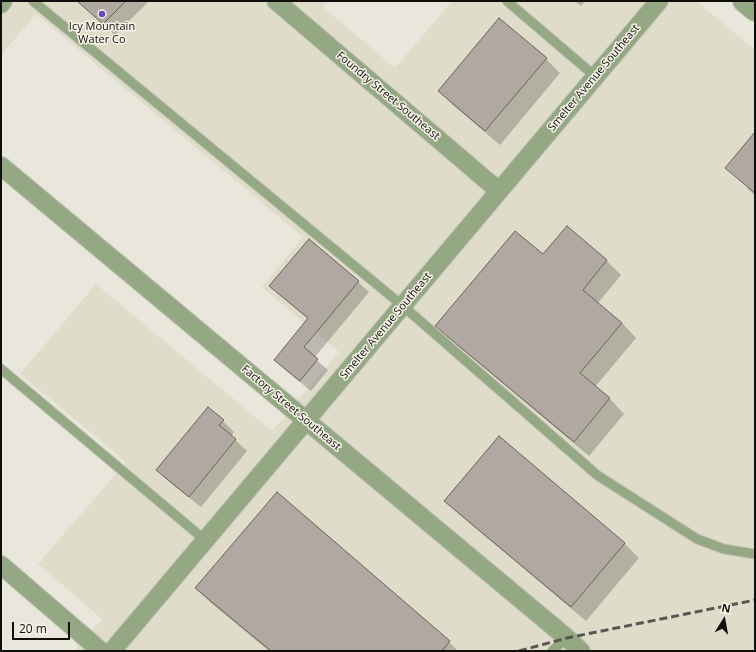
<!DOCTYPE html>
<style>
body{margin:0}
#map{position:relative;width:756px;height:652px;overflow:hidden;background:#e9e6db;font-family:"Open Sans",sans-serif}
canvas{display:block}
.frame{position:absolute;inset:0;border:2px solid #100f0b;pointer-events:none}
.north{position:absolute;left:704px;top:600px;width:40px;height:40px;-webkit-text-stroke:3px #f6f4e8;paint-order:stroke;rotate:11deg;font-size:11px;font-weight:700;line-height:16px;text-align:center;color:#100f0b}
.north::after{content:'';display:block;margin:auto;width:14px;height:18px;background:#100f0b;clip-path:polygon(50% 0,100% 100%,50% 72%,0 100%)}
.scale{position:absolute;left:12px;top:622px;width:58px;height:18px;box-sizing:border-box;border:2px solid #100f0b;border-top:0;padding-left:5px;font-size:12px;line-height:14px;white-space:nowrap;color:#100f0b;-webkit-text-stroke:3px #f6f4e8;paint-order:stroke}
</style>
<div id="map">
<canvas width="756" height="652"></canvas>
<div class="frame"></div>
<div class="north">N</div>
<div class="scale">20 m</div>
</div>
<script>
const context = document.querySelector('canvas').getContext('2d');
context.lineJoin = 'round';
function fillPath(path, color) {
  context.fillStyle = color;
  context.fill(path, 'evenodd');
}
function shape(rows) {
  const path = new Path2D();
  for (const r of rows) {
    path.moveTo(r[0], r[1]);
    for (let i = 2; i < r.length; i += 2) path.lineTo(r[i], r[i + 1]);
  }
  return path;
}
function trace(path, color, width, dash) {
  context.strokeStyle = color;
  context.lineWidth = width;
  context.lineCap = dash ? 'butt' : 'round';
  context.setLineDash(dash || []);
  context.stroke(path);
}
function write(font, color, halo, rows, align = 'center') {
  context.font = font + ' "Open Sans",sans-serif';
  context.lineWidth = 3;
  context.setLineDash([]);
  context.textBaseline = 'middle';
  context.strokeStyle = halo;
  context.fillStyle = color;
  for (const [text, x, y, turn = 0] of rows) {
    context.save();
    context.translate(x, y);
    context.rotate((+turn || 0) * Math.PI / 180);
    context.textAlign = isNaN(turn) ? turn : align;
    if (halo) context.strokeText(text, 0, 0);
    context.fillText(text, 0, 0);
    context.restore();
  }
}
const built = shape([
 [1,1,328,1,323,7,395,68,452,1,696,1,755,50,755,651,74,651,102,619,38,564,126,462,20,374,96,284,272,431,339,352,262,287,303,237,36,14,1,55]
]);
const shadow = shape([
 [83,1,149,1,115,35,81,3],
 [575,1,585,1,581,6],
 [546,59,560,73,500,145,454,106,439,91],
 [755,134,755,196,747,188,748,187,727,168],
 [567,227,607,261,621,275,598,303,622,323,636,338,595,387,610,399,624,414,589,456,451,340,437,326,543,256],
 [309,240,358,282,369,292,314,358,328,370,311,391,285,370,275,359,308,319,281,296,271,286],
 [223,421,234,432,231,436,247,451,201,507,168,481,157,470],
 [499,437,625,544,639,558,586,621,460,515,445,500],
 [196,588,449,642,458,651,269,651,211,603]
]);
const building = shape([
 [77,1,126,1,103,24,77,1],
 [499,18,547,58,485,131,438,91,499,18],
 [755,132,755,193,725,168,755,132],
 [567,226,607,260,583,290,622,323,580,373,610,398,574,442,435,326,515,231,543,254,567,226],
 [309,239,359,281,304,347,318,359,300,381,274,360,308,318,269,286,309,239],
 [208,407,224,420,219,425,236,439,189,497,156,470,208,407],
 [499,436,625,543,571,607,444,501,499,436],
 [277,492,450,641,443,650,437,651,271,651,195,588,277,492]
]);
const service = shape([
 [33,1,403,306,597,475,697,539,724,549,755,554],
 [507,1,596,77],
 [1,369,205,540],
 [552,651,567,638]
]);
const minor = shape([
 [276,1,499,191],
 [1,4,3,1],
 [1,166,567,638,581,651],
 [1,565,101,651],
 [112,651,659,1]
]);
const tertiary = shape([
 [744,1,755,10]
]);
const rail = shape([
 [519,651,567,638,755,600]
]);
const markers = [
 [102,14,4,"#6e47c0"]
];
const poiNames = [
 ["Icy Mountain",102,27],
 ["Water Co",102,40]
];
const streetNames = [
 ["Smelter Avenue Southeast",594,78,-50],
 ["Foundry Street Southeast",388,96,40],
 ["Smelter Avenue Southeast",386,326,-50],
 ["Factory Street Southeast",291,408,40]
];
fillPath(built, '#dfdcc9');
fillPath(shadow, '#0003');
fillPath(building, '#b1a9a1');
trace(building, '#6b635c', 1);
trace(service, '#c6c4ba', 11);
trace(minor, '#c6c4ba', 20);
trace(tertiary, '#c6c4ba', 24);
trace(service, '#95a884', 9);
trace(minor, '#95a884', 18);
trace(tertiary, '#95a884', 22);
trace(rail, '#595751', 3, [8, 4]);
for (const [x, y, r, color] of markers) {
  const dot = new Path2D();
  dot.arc(x, y, r, 0, 2 * Math.PI);
  context.fillStyle = color;
  context.fill(dot);
  trace(dot, '#f6f4e8', 1.5);
}
write('11px', '#100f0b', '#f6f4e8', poiNames);
write('11px', '#100f0b', '#f6f4e8', streetNames);
</script>
